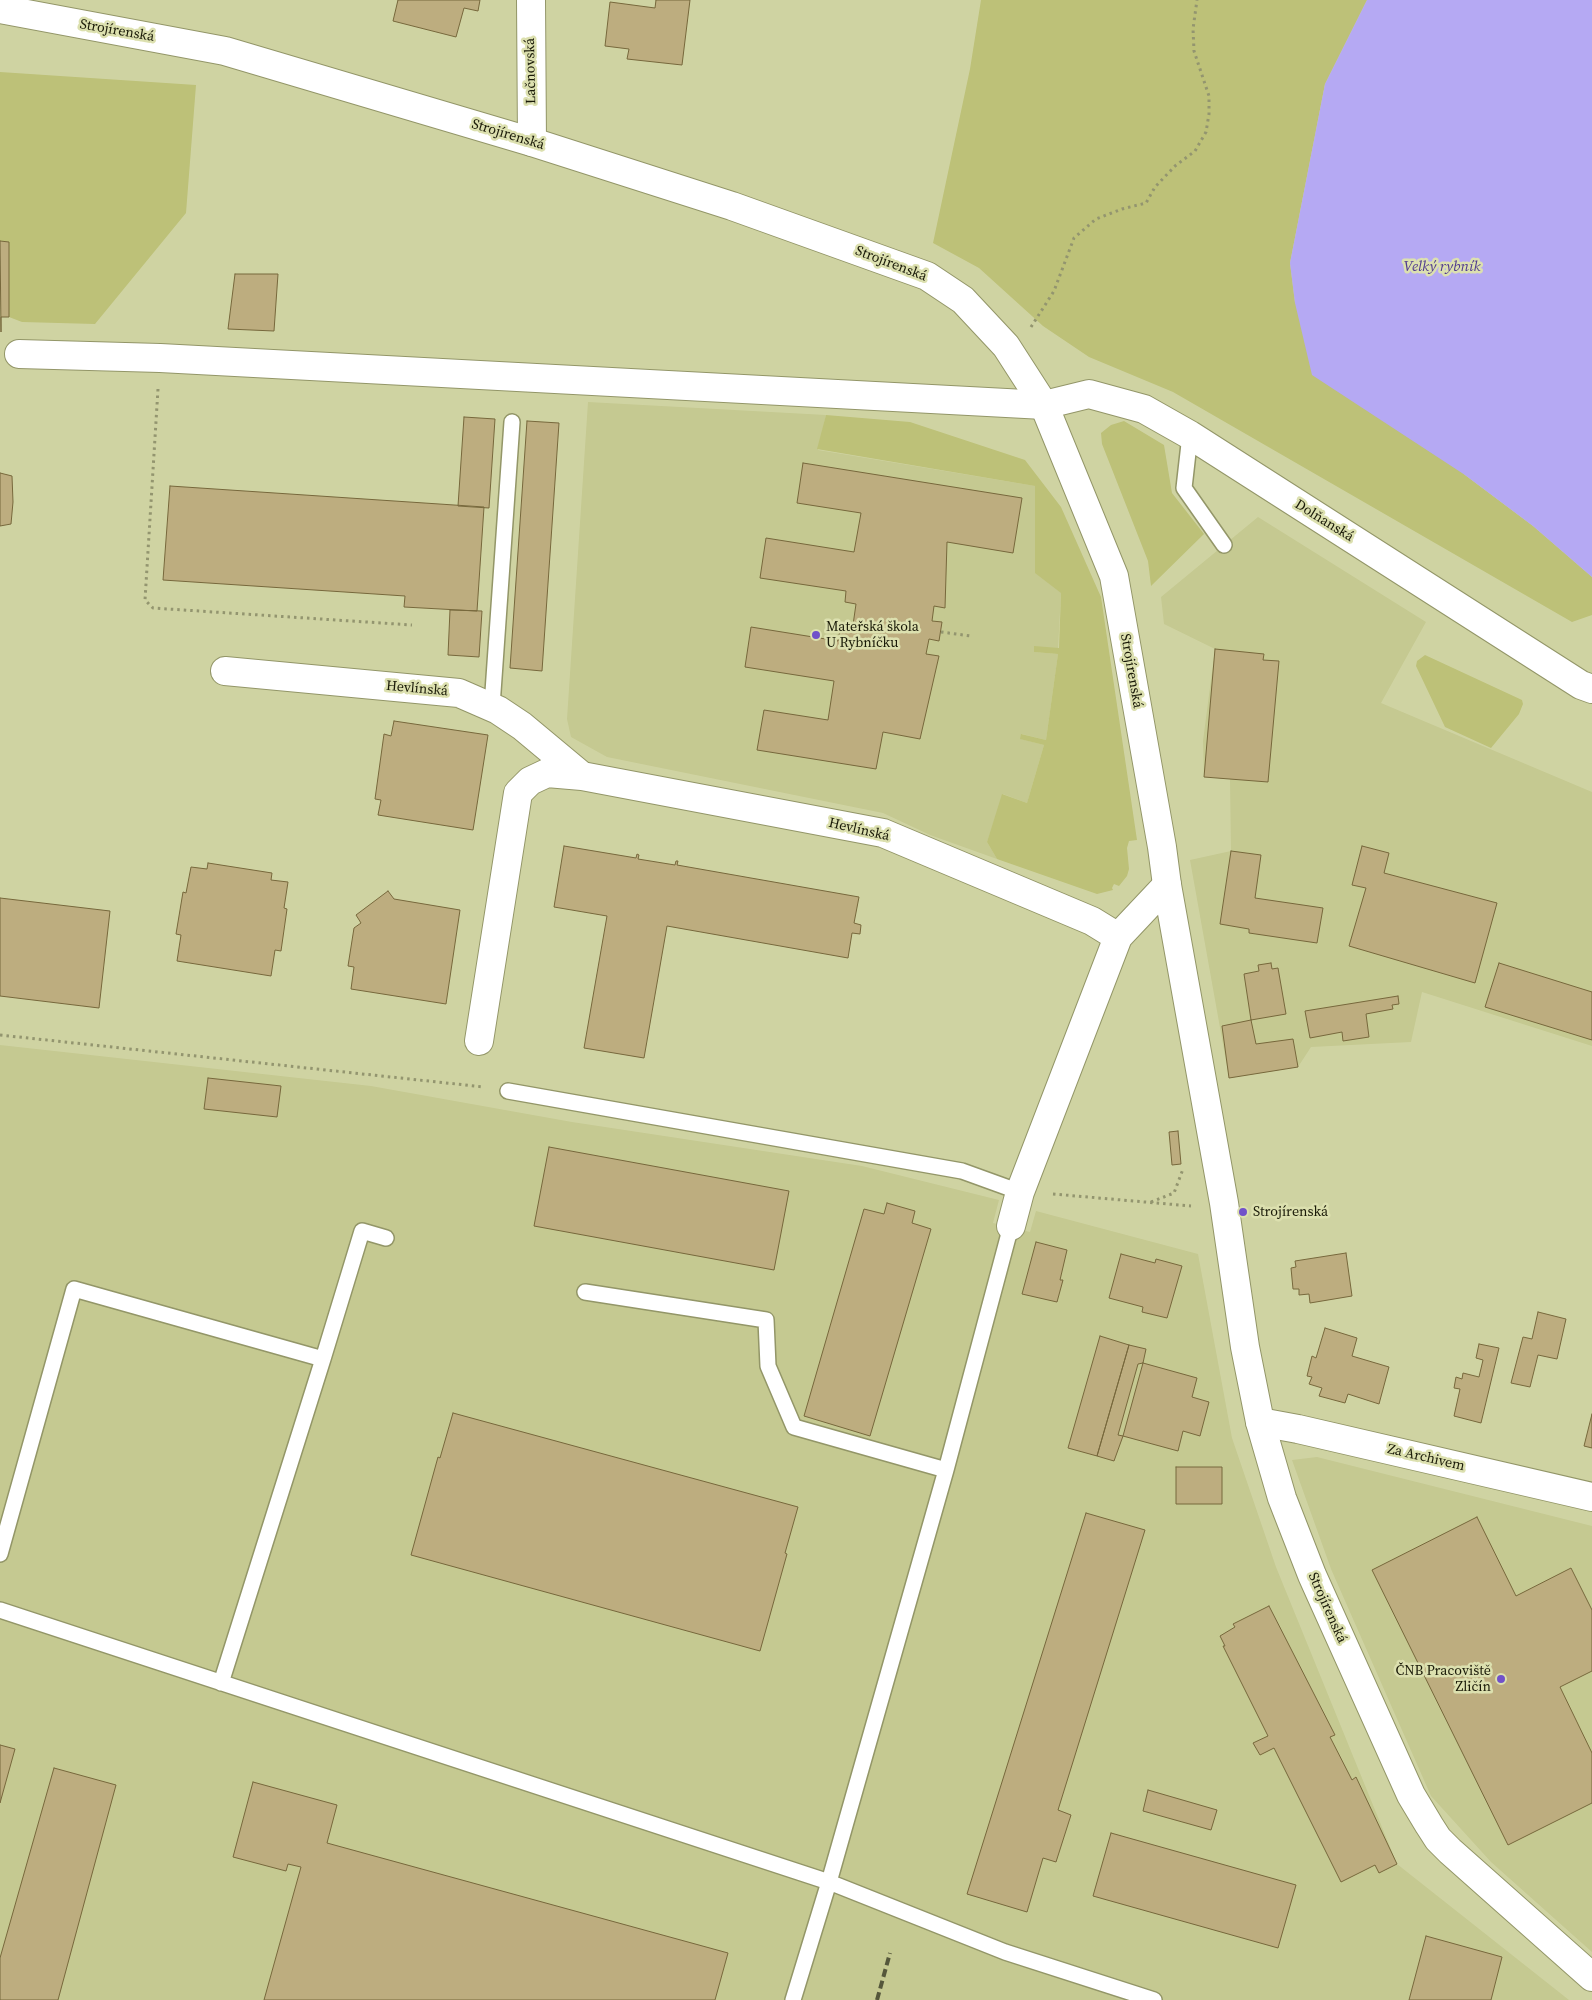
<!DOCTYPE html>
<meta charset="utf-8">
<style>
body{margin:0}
canvas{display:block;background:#cfd3a2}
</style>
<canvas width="1592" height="2000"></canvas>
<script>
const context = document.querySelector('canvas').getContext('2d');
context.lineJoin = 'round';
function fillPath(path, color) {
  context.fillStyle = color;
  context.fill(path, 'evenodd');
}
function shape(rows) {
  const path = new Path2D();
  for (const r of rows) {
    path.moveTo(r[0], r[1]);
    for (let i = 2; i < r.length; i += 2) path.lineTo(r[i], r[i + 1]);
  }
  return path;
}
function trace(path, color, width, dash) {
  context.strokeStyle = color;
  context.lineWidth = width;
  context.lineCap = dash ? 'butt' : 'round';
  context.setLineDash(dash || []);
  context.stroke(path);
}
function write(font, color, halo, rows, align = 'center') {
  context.font = font + ' "Source Serif 4",serif';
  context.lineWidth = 5;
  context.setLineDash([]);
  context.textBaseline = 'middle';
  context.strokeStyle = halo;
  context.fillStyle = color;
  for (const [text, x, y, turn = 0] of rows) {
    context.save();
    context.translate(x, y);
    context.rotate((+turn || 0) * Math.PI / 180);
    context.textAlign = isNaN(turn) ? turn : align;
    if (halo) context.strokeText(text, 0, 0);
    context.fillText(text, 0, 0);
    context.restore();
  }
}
const built = shape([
 [588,402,826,415,818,450,1035,486,1061,593,1058,649,1034,647,1034,652,1058,654,1046,740,1022,734,1021,739,1044,745,1027,803,1003,794,987,842,997,859,930,835,883,813,607,757,571,737,567,719],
 [1258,517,1426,622,1381,703,1592,792,1592,1046,1422,992,1411,1042,1311,1047,1298,1067,1229,1078,1190,860,1231,851,1230,779,1204,777,1203,741,1215,649,1164,624,1161,597],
 [0,1045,371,1086,572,1122,862,1166,999,1200,993,1223,1030,1232,1036,1211,1198,1254,1232,1438,1276,1567,1397,1864,1569,2000,0,2000],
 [1317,1457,1592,1526,1592,1952,1491,1862,1431,1796,1331,1569,1292,1460]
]);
const green = shape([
 [981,0,1367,0,1325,84,1290,263,1295,303,1465,475,1533,526,1592,577,1592,615,1572,622,1173,392,1089,357,1043,326,979,268,933,243,970,69],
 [0,72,196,85,186,213,95,324,22,322,9,317,9,242,0,241],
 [826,415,910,422,1025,460,1061,507,1101,597,1137,840,1129,841,1127,848,1129,869,1127,876,1119,886,1114,884,1112,888,1113,890,1097,894,997,859,987,842,1002,794,1027,803,1044,745,1020,739,1021,734,1046,740,1058,654,1034,652,1034,646,1059,648,1061,593,1035,573,1035,486,817,449],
 [1124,421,1164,445,1172,493,1204,534,1151,586,1148,561,1102,444,1101,433,1111,425],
 [1425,655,1522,700,1523,704,1519,714,1491,748,1445,727,1416,666,1417,661]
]);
const water = shape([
 [1367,0,1592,0,1592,577,1533,526,1465,475,1312,375,1295,303,1290,263,1325,84]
]);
const building = shape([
 [398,0,480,0,478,11,464,8,456,37,393,21,398,0],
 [656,0,690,0,682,65,627,59,629,49,605,46,610,2,655,8,656,0],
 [0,241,9,242,9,317,1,317,1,332,0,241],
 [235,274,278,274,274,331,228,329,235,274],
 [464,417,495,419,489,508,458,506,464,417],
 [527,421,559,423,542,671,510,668,527,421],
 [803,463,1022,498,1013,553,947,542,945,608,934,606,932,621,942,622,939,641,929,639,926,654,939,656,920,739,883,732,876,769,757,750,764,710,828,720,834,681,745,667,751,627,838,641,840,630,852,632,856,604,845,602,846,591,760,578,766,538,854,552,861,513,797,503,803,463],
 [0,473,12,476,13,502,11,524,0,526,0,473],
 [170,486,484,507,477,611,404,607,405,596,163,580,170,486],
 [450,610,482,611,479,657,448,655,450,610],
 [1215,649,1264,654,1263,660,1279,661,1268,782,1204,777,1215,649],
 [394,721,488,735,473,830,378,815,381,800,375,799,384,734,391,736,394,721],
 [564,846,636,858,637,854,639,855,638,859,675,865,676,861,678,861,677,865,859,897,854,923,861,925,860,934,852,933,848,958,667,926,644,1058,584,1048,607,916,554,907,564,846],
 [1362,846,1389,853,1384,873,1497,903,1475,983,1349,946,1366,888,1352,885,1362,846],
 [1231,851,1261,855,1255,898,1323,908,1317,943,1249,933,1249,929,1220,924,1231,851],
 [208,863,272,873,271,880,288,882,284,908,287,909,281,951,275,950,271,976,177,961,181,935,176,934,183,892,186,893,191,867,207,869,208,863],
 [388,891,394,899,460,910,446,1004,351,989,354,967,348,966,354,928,361,923,356,915,388,891],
 [0,898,110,911,99,1008,0,996,0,898],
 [1271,963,1272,969,1278,968,1286,1014,1251,1020,1244,974,1259,971,1258,965,1271,963],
 [1499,963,1592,992,1592,1040,1485,1007,1499,963],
 [1398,996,1399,1004,1392,1005,1393,1009,1366,1014,1369,1037,1343,1041,1342,1032,1310,1038,1305,1011,1398,996],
 [1251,1020,1256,1044,1293,1039,1298,1067,1229,1078,1222,1026,1251,1020],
 [208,1078,281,1086,277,1117,204,1109,208,1078],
 [1178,1131,1181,1164,1172,1165,1169,1132,1178,1131],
 [549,1147,789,1191,774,1270,534,1226,549,1147],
 [887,1203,915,1211,912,1223,931,1229,870,1436,804,1416,864,1209,884,1214,887,1203],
 [1036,1242,1067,1250,1060,1280,1063,1280,1057,1302,1022,1294,1036,1242],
 [1346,1253,1352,1296,1310,1303,1309,1294,1299,1295,1299,1289,1293,1289,1291,1268,1296,1267,1295,1261,1346,1253],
 [1121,1254,1155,1263,1156,1259,1182,1266,1167,1318,1142,1312,1143,1307,1109,1298,1121,1254],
 [1538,1312,1566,1319,1557,1359,1538,1355,1530,1387,1511,1383,1523,1337,1532,1339,1538,1312],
 [1325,1328,1357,1338,1352,1356,1389,1367,1379,1404,1348,1394,1345,1403,1319,1396,1322,1388,1309,1384,1312,1377,1307,1376,1312,1356,1316,1358,1325,1328],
 [1100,1336,1129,1345,1097,1456,1068,1448,1100,1336],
 [1479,1344,1499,1348,1481,1423,1454,1416,1460,1389,1454,1388,1456,1377,1462,1379,1463,1373,1479,1377,1483,1360,1476,1358,1479,1344],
 [1129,1345,1146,1349,1143,1363,1138,1364,1118,1435,1123,1436,1114,1461,1097,1456,1129,1345],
 [1143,1363,1197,1378,1192,1397,1209,1402,1200,1436,1183,1431,1178,1451,1123,1436,1143,1363],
 [453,1413,798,1507,785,1553,787,1554,760,1651,411,1555,438,1457,440,1458,453,1413],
 [1592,1414,1592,1448,1584,1446,1592,1414],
 [1176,1467,1222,1467,1222,1504,1176,1504,1176,1467],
 [1086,1513,1145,1530,1058,1810,1071,1815,1056,1862,1043,1858,1027,1912,967,1894,1086,1513],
 [1477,1517,1516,1596,1571,1568,1592,1610,1592,1671,1560,1687,1592,1753,1592,1803,1508,1845,1372,1570,1477,1517],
 [1269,1606,1335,1735,1330,1737,1352,1780,1356,1777,1397,1864,1379,1873,1375,1865,1341,1882,1274,1748,1260,1755,1253,1743,1268,1736,1223,1646,1225,1646,1220,1636,1235,1627,1233,1624,1269,1606],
 [0,1745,15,1749,0,1803,0,1745],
 [54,1768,116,1785,58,2000,0,2000,0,1958,54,1768],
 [253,1782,337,1805,327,1843,728,1953,715,2000,264,2000,301,1867,288,1864,286,1871,233,1857,253,1782],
 [1148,1790,1217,1810,1211,1830,1143,1811,1148,1790],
 [1111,1833,1296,1885,1278,1948,1093,1896,1111,1833],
 [1426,1936,1502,1957,1491,2000,1409,2000,1426,1936]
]);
const path = shape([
 [1031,327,1054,291,1074,238,1096,219,1122,209,1146,203,1155,187,1175,166,1195,151,1206,132,1209,114,1209,96,1194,51,1193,29,1197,0],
 [158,389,145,600,153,608,412,625],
 [941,632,971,636],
 [0,1035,484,1087],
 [1053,1194,1191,1206],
 [1151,1202,1174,1193,1183,1169]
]);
const service = shape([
 [1190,435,1184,488,1224,545],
 [492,706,512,422],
 [508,1091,962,1171,1020,1192],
 [585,1292,766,1320,768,1366,794,1427,946,1470],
 [0,1554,74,1289,323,1359,362,1231,386,1238],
 [0,1610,829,1882,1005,1952,1154,2000],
 [221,1683,323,1359],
 [793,2000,829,1882,946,1470,1011,1226]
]);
const minor = shape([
 [531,0,532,142],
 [19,354,160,358,1044,405,1089,394,1144,409,1190,435,1581,685,1592,689],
 [225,671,459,693,498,710,522,726,582,776],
 [479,1041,518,793,530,781,547,773,582,776,883,833,1092,921,1118,937],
 [1011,1226,1020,1192,1118,937,1167,885],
 [1260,1422,1298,1429,1592,1497]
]);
const tertiary = shape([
 [0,9,225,51,532,142,732,206,927,276,963,300,1006,346,1044,405,1114,576,1162,847,1167,885,1224,1203,1245,1347,1260,1422,1282,1498,1312,1575,1411,1795,1429,1825,1438,1839,1450,1851,1592,1977]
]);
const rail = shape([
 [877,2000,890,1953]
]);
const markers = [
 [816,635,5,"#7151ca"],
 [1243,1212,5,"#7151ca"],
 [1501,1679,5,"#7151ca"]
];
const streetNames = [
 ["Strojírenská",117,31,10],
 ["Lačnovská",531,71,-91],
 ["Strojírenská",508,135,17],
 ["Strojírenská",891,264,21],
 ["Dolňanská",1324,521,32],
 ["Strojírenská",1131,671,80],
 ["Hevlínská",417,689,5],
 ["Hevlínská",859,830,13],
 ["Za Archivem",1426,1458,13],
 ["Strojírenská",1327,1608,66]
];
const poiNames = [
 ["Mateřská škola",826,627],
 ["U Rybníčku",826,643],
 ["Strojírenská",1253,1212],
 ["ČNB Pracoviště",1491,1671,"right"],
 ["Zličín",1491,1687,"right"]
];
const waterNames = [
 ["Velký rybník",1442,267]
];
fillPath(built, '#c5c991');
fillPath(green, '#bdc178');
fillPath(water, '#b5a9f3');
fillPath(building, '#bdad7f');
trace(building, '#77683c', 1);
trace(service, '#939668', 18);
trace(minor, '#939668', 30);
trace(tertiary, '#939668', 30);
trace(path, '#93956f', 3, [2.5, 4]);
trace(service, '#fff', 15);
trace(minor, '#fff', 28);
trace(tertiary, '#fff', 28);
trace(rail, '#55573b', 4, [8, 4]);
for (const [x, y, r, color] of markers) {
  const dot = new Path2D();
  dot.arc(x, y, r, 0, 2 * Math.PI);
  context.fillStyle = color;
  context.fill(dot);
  trace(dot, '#dce0af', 2);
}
write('14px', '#1a1a08', '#dce0af', streetNames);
write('14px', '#1a1a08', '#dce0af', poiNames, 'left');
write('italic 15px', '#503a90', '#dce0af', waterNames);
</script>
